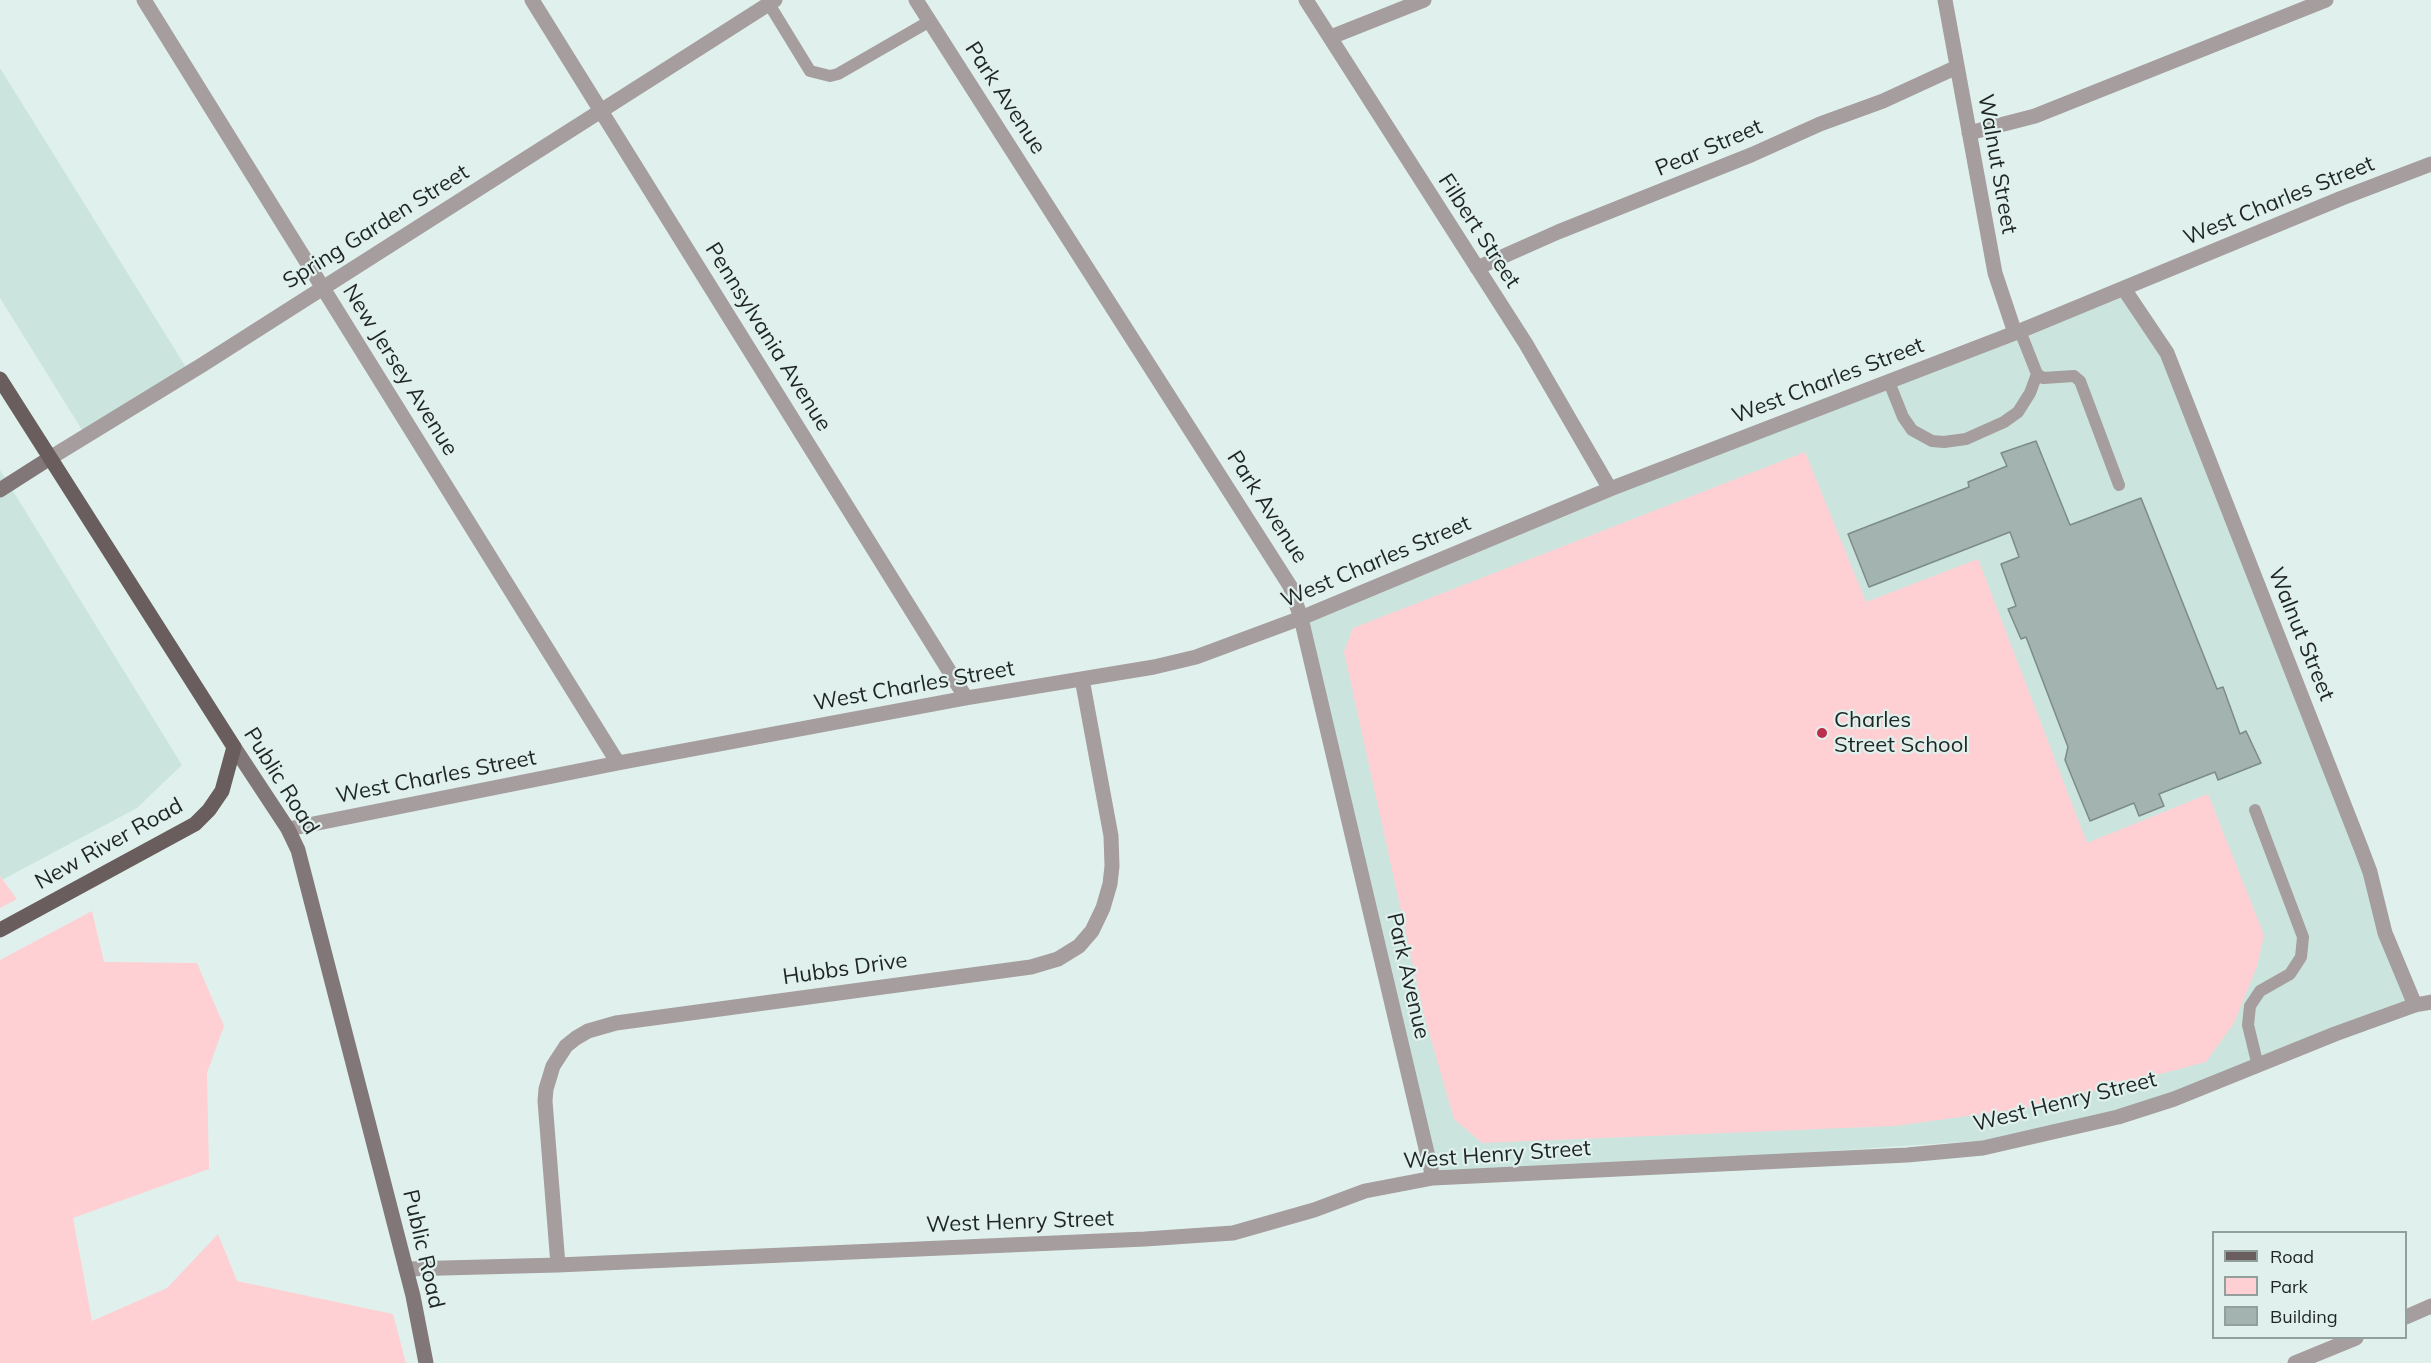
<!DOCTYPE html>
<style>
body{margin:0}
#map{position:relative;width:2431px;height:1363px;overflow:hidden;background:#e0f1ed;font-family:Mulish,sans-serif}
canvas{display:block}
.legend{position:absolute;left:2212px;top:1231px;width:195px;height:108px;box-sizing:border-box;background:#e0f1ed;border:2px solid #939f9c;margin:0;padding:8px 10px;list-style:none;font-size:18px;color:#1f2523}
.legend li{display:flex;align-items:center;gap:12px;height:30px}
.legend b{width:30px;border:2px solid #939f9c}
</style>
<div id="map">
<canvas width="2431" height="1363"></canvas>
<ul class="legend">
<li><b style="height:8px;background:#695d5d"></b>Road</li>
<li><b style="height:16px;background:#fed0d3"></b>Park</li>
<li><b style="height:16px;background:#a3b3af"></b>Building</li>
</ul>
</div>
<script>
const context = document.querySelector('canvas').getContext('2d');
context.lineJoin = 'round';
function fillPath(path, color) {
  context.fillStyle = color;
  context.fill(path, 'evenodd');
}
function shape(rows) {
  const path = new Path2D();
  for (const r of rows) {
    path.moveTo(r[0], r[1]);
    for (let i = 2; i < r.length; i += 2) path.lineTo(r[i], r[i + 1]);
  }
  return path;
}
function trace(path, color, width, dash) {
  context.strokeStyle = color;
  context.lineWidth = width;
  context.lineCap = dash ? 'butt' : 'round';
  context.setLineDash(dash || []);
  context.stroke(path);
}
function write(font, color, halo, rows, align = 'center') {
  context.font = font + ' Mulish,sans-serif';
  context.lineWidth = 4.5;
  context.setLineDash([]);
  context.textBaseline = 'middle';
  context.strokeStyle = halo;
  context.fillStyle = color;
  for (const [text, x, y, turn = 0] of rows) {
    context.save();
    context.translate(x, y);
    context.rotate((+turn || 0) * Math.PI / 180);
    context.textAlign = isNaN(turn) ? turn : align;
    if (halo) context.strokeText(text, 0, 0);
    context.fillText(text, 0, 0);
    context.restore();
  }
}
const built = shape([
 [0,68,189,372,87,438,0,298],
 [2124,289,2167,353,2415,1005,2258,1066,2036,1137,1433,1178,1301,618],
 [0,470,182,765,137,808,2,880,0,876]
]);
const green = shape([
 [1805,452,1866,602,1978,559,2087,843,2208,794,2264,935,2257,966,2234,1023,2206,1062,2035,1107,1894,1126,1482,1143,1454,1119,1424,1015,1344,652,1353,628],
 [0,876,17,899,0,908],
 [92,911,104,962,197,963,224,1026,207,1073,209,1169,73,1218,92,1321,167,1288,218,1234,237,1281,393,1314,406,1363,0,1363,0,960]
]);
const building = shape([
 [2036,441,2070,525,2141,498,2217,689,2223,687,2240,734,2246,731,2261,763,2218,780,2215,772,2159,794,2164,806,2139,816,2134,803,2090,821,2065,760,2068,747,2026,637,2021,639,2008,609,2016,606,2001,564,2019,557,2010,532,1869,587,1848,534,1969,487,1968,482,2007,466,2001,453,2036,441]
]);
const lane = shape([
 [769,4,810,71,830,76,838,74,930,21],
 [2020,331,2037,374,2043,378,2074,376,2080,381,2119,485],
 [1889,382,1903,417,1912,430,1932,441,1944,442,1966,439,2004,422,2018,412,2030,393,2037,374],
 [2255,810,2303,937,2301,957,2290,974,2260,991,2250,1006,2248,1025,2258,1066]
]);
const street = shape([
 [144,0,618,763],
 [532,0,966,698],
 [916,0,1290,586,1301,618,1433,1178],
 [1306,0,1526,344,1610,489],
 [1945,0,1995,273,2015,333],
 [1331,37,1424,0],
 [1969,133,2035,116,2326,0],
 [1477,268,1558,232,1751,155,1820,124,1883,101,1957,67],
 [2124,289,2167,353,2361,848,2370,872,2385,933,2415,1005],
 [50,458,202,365,775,0],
 [288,829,618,763,966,698,1154,667,1196,657,1301,618,1610,489,2020,331,2342,198,2431,164],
 [558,1265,545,1101,546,1089,553,1066,566,1046,576,1038,588,1031,616,1023,1031,967,1058,959,1079,946,1092,931,1103,908,1110,884,1112,866,1111,836,1082,679],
 [406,1269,558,1265,1145,1239,1233,1233,1314,1210,1365,1191,1433,1178,1907,1155,1983,1148,2118,1117,2174,1099,2335,1034,2415,1005,2431,1002],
 [2406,1317,2431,1306],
 [2295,1363,2356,1338]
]);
const secondary = shape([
 [0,490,50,458],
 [234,747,288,829,298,850,413,1296,426,1363]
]);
const primary = shape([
 [0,379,234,747,222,791,209,810,195,824,0,930]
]);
const markers = [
 [1822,733,6,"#bd2d4c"]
];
const streetNames = [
 ["Park Avenue",1005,98,57],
 ["Pear Street",1709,148,-23],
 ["Walnut Street",1997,164,80],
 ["West Charles Street",2279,201,-22],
 ["Spring Garden Street",376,227,-32],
 ["Filbert Street",1479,231,57],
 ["Pennsylvania Avenue",768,337,58],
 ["New Jersey Avenue",400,370,58],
 ["West Charles Street",1828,381,-21],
 ["Park Avenue",1267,507,57],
 ["West Charles Street",1376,562,-23],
 ["Walnut Street",2301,634,68],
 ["West Charles Street",914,686,-10],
 ["West Charles Street",436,777,-11],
 ["Public Road",281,781,58],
 ["New River Road",109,844,-29],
 ["Hubbs Drive",845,969,-8],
 ["Park Avenue",1408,976,77],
 ["West Henry Street",2065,1102,-14],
 ["West Henry Street",1497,1155,-4],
 ["West Henry Street",1020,1222,-2],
 ["Public Road",423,1249,77]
];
const poiNames = [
 ["Charles",1834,720],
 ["Street School",1834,745]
];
fillPath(built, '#cbe5de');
fillPath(green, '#fed0d3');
fillPath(building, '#a3b3af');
trace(building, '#7d8c88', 1.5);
trace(lane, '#a59d9e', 12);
trace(street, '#a59d9e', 15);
trace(secondary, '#827778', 15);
trace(primary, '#695d5d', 15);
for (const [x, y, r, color] of markers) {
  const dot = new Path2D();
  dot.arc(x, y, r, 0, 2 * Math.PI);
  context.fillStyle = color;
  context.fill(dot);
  trace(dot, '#e0f1ed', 2);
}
write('22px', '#1f2523', '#e0f1ed', streetNames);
write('22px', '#1f2523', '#e0f1ed', poiNames, 'left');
</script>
